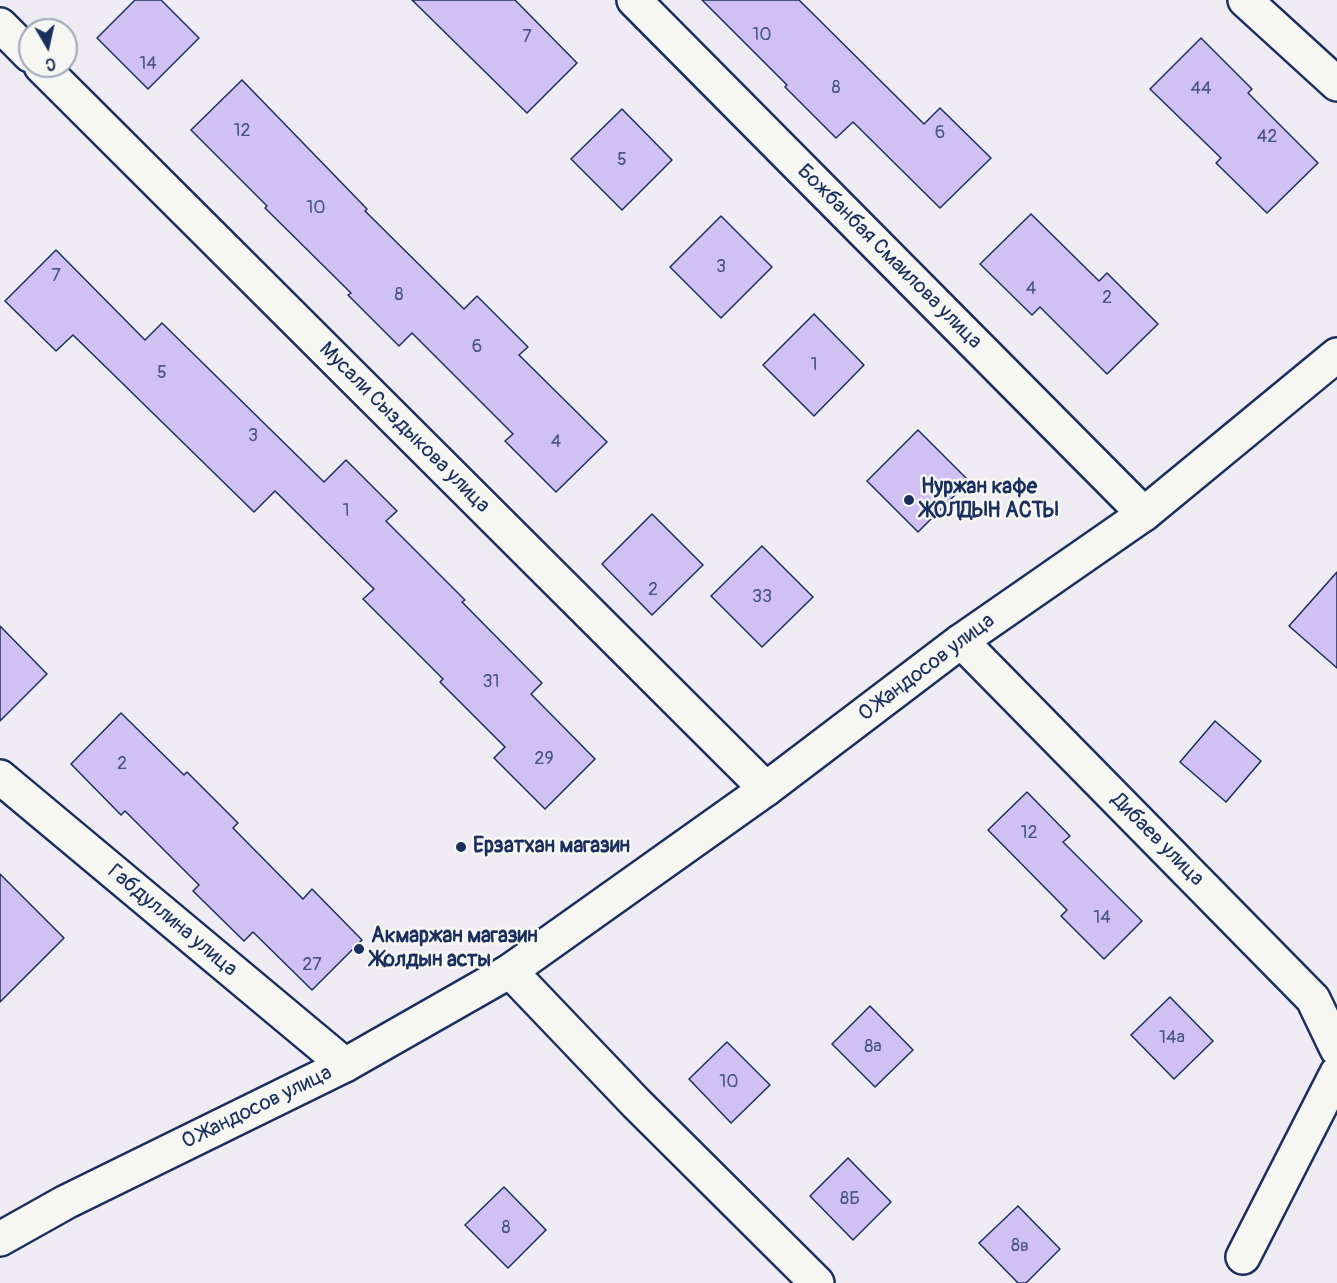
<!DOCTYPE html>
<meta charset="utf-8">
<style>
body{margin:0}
#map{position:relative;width:1337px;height:1283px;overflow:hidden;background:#eeebf2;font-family:Pangolin,sans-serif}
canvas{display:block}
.north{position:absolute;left:18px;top:18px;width:60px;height:60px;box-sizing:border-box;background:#f6f6f2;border:2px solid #9ea6b7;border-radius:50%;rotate:171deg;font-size:16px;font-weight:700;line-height:24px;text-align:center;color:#1b2f5e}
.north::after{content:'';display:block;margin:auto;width:21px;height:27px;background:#1b2f5e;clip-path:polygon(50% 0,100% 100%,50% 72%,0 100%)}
</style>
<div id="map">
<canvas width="1337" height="1283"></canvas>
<div class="north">С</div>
</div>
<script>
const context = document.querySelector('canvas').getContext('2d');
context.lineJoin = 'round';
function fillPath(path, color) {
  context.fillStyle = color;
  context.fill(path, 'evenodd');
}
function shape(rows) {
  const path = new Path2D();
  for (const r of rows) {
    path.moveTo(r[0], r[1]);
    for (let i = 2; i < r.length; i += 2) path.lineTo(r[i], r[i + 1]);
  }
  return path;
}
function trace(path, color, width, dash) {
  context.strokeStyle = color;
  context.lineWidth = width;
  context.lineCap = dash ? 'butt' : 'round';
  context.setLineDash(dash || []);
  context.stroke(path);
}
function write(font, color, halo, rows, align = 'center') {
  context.font = font + ' Pangolin,sans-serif';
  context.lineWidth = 5;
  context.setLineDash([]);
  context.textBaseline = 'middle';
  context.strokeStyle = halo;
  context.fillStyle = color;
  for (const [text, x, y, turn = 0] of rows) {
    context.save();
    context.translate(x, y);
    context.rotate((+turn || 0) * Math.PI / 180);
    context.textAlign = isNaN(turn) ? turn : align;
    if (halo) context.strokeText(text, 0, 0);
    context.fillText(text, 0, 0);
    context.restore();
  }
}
const building = shape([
 [135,0,161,0,199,38,148,89,97,38,135,0],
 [412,0,515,0,577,63,527,113,412,0],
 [702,0,799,0,924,124,940,108,991,158,940,208,853,122,836,138,785,87,787,85,702,0],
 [1201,38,1252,89,1248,93,1318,163,1267,213,1216,163,1221,158,1150,89,1201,38],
 [242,80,367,209,365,211,464,309,477,296,528,347,519,355,607,442,556,492,505,441,513,434,412,333,399,346,348,295,351,293,265,208,267,206,191,130,242,80],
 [622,109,672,160,622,210,571,159,622,109],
 [1031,214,1099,281,1107,273,1158,324,1107,374,1040,307,1032,315,980,264,1031,214],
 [721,216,772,267,721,318,670,267,721,216],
 [56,250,145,340,162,323,324,482,346,460,397,511,386,521,465,600,462,602,542,683,531,694,595,759,545,809,494,758,505,747,440,682,443,679,363,599,374,589,275,491,254,512,73,335,56,351,5,301,56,250],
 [814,314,864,365,814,416,763,365,814,314],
 [918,430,969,481,918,532,867,481,918,430],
 [652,514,703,565,652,615,602,564,652,514],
 [762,546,813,597,762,647,711,596,762,546],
 [1337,572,1337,668,1289,626,1337,572],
 [0,626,47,674,0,721,0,626],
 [121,713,184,775,187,772,238,823,233,828,303,899,312,889,362,940,312,990,253,932,244,941,193,891,199,885,125,811,121,815,71,764,121,713],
 [1215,721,1261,761,1226,802,1180,762,1215,721],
 [1027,792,1070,836,1063,842,1142,921,1104,959,1061,916,1067,910,988,830,1027,792],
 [0,874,64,938,0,1002,0,874],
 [1170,997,1213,1041,1174,1079,1131,1035,1170,997],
 [870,1006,913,1050,875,1087,832,1044,870,1006],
 [727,1042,770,1085,731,1123,689,1079,727,1042],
 [848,1158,891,1202,853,1240,810,1196,848,1158],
 [504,1187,546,1230,508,1268,465,1225,504,1187],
 [1018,1206,1060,1249,1026,1283,1018,1283,979,1243,1018,1206]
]);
const minor = shape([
 [634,0,1144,514],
 [1245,0,1337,84],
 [0,25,30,55],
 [41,66,766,789],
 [961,641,1313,999,1337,1049],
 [0,777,345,1065],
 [510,971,636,1103,817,1283],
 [1243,1257,1337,1073]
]);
const secondary = shape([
 [0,1239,66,1202,345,1065,510,971,766,789,961,641,1144,514,1337,355]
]);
const markers = [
 [909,500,6,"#1b2f5e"],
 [461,847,6,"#1b2f5e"],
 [359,949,6,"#1b2f5e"]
];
const numberNames = [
 ["10",762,35],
 ["7",527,37],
 ["14",148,64],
 ["8",836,88],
 ["44",1201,89],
 ["12",242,131],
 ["6",940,133],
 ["42",1267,137],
 ["5",622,160],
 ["10",316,208],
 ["3",721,267],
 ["7",56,276],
 ["4",1031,289],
 ["8",399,295],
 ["2",1107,298],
 ["6",477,347],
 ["1",814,365],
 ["5",162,373],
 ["3",253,436],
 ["4",556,442],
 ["1",346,511],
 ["2",653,590],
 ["33",762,597],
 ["31",491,682],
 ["29",544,759],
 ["2",122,764],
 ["12",1029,833],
 ["14",1102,918],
 ["27",312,965],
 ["14а",1172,1038],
 ["8а",873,1047],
 ["10",729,1082],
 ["8Б",850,1199],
 ["8",506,1228],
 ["8в",1020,1246]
];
const streetNames = [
 ["Божбанбая Смаилова улица",889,257,45],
 ["Мусали Сыздыкова улица",404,428,45],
 ["О.Жандосов улица",927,668,-37],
 ["Дибаев улица",1157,840,45],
 ["Габдуллина улица",172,921,40],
 ["О.Жандосов улица",257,1108,-26]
];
const poiNames = [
 ["Нуржан кафе",921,488],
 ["ЖОЛДЫН АСТЫ",921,512],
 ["Ерзатхан магазин",473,847],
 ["Акмаржан магазин",371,937],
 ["Жолдын асты",371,961]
];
fillPath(building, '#d0c1f2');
trace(building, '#1b2f5e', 1.5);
trace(minor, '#1b2f5e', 38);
trace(secondary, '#1b2f5e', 38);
trace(minor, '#f6f6f2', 33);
trace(secondary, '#f6f6f2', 33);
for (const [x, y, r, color] of markers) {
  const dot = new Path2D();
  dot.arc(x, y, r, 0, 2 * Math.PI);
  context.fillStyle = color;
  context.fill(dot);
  trace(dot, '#f6f6f2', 2);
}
write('18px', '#485483', null, numberNames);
write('21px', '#1b2f5e', '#f6f6f2', streetNames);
write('bold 21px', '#1b2f5e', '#f6f6f2', poiNames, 'left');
</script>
